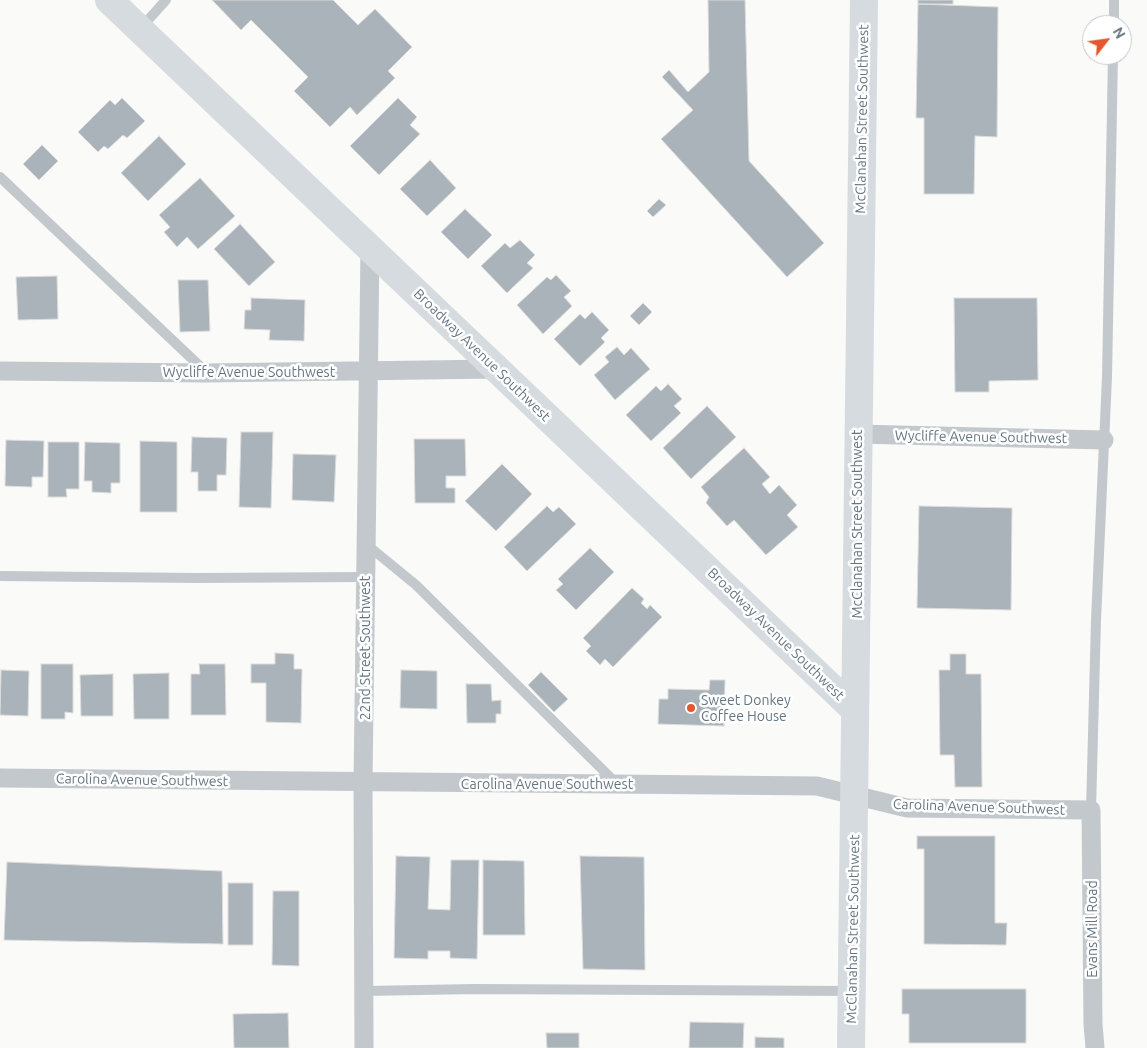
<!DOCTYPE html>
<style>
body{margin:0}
#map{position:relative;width:1147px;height:1048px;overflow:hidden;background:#fafaf8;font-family:Ubuntu,sans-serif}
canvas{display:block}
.north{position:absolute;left:1082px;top:15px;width:50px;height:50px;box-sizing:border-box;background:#fff;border:1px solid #c1c8cd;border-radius:50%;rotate:60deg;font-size:14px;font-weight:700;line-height:20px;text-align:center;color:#657683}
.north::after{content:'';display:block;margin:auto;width:18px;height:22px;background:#e4572e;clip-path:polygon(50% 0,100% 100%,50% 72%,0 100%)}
</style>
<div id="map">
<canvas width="1147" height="1048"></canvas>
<div class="north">N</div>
</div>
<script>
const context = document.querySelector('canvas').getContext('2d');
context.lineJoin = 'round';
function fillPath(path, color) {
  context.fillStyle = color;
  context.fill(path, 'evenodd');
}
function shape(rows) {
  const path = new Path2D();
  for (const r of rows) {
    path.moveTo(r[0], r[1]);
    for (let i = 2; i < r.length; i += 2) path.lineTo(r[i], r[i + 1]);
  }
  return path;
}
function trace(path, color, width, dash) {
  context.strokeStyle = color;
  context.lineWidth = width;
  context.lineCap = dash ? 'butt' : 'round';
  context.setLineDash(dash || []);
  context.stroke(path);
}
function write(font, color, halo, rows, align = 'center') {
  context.font = font + ' Ubuntu,sans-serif';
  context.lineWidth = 5;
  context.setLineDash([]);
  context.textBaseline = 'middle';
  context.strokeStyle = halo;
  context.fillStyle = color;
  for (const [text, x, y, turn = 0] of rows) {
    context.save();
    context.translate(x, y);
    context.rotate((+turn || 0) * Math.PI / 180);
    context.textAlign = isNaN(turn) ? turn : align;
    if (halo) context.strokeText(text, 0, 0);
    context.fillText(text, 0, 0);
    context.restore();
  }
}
const building = shape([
 [212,0,333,0,358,25,375,9,412,47,388,71,395,78,357,115,350,107,330,127,294,91,308,77,251,20,241,30,212,0],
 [708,0,745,0,749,161,824,243,787,277,661,139,693,110,662,77,669,70,688,92,709,72,708,0],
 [918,0,953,0,953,4,918,4,918,0],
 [918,4,998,7,997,137,975,136,974,194,924,194,924,118,916,118,918,4],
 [122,98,145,121,127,138,123,135,108,149,104,146,98,152,78,132,110,100,115,105,122,98],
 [398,98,417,117,410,125,420,134,379,175,350,146,398,98],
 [159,136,186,164,148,201,121,173,159,136],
 [42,145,58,161,39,180,23,164,42,145],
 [430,160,456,188,427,216,400,189,430,160],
 [200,178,235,216,198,249,187,237,177,247,164,232,170,227,159,215,200,178],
 [659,199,666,205,653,217,647,211,659,199],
 [465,209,492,235,468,259,441,232,465,209],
 [240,224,275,262,249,286,214,249,240,224],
 [520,240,535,255,527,263,533,268,507,293,481,266,505,243,510,248,520,240],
 [556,275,571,291,564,297,572,306,543,334,517,305,547,277,551,280,556,275],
 [57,276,58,319,18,320,16,277,57,276],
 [178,280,208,280,210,331,180,332,178,280],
 [251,298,305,300,304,341,269,340,270,330,244,329,245,310,251,310,251,298],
 [954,298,1037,298,1038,380,989,381,989,392,955,392,954,298],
 [643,303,652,312,639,325,630,316,643,303],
 [592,312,609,330,601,338,605,342,580,366,554,339,580,314,585,319,592,312],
 [617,347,624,355,631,348,650,369,615,400,594,375,609,362,605,357,617,347],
 [668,384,682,399,674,406,681,413,651,441,626,415,656,386,661,391,668,384],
 [707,406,736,437,691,479,663,448,707,406],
 [241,432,273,432,271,508,239,507,241,432],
 [192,437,227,438,226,475,217,475,217,491,198,491,198,472,191,472,192,437],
 [414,439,465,439,466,476,446,476,446,488,455,488,455,503,415,503,414,439],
 [6,440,44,441,43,477,32,477,32,487,5,486,6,440],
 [140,441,177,442,177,512,140,512,140,441],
 [48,442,79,442,79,489,66,489,67,497,48,497,48,442],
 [85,442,120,443,120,483,111,483,111,493,92,492,92,481,84,481,85,442],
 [744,448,770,477,762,484,770,494,779,485,797,505,787,515,798,527,766,555,734,520,727,526,706,503,709,497,701,487,744,448],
 [293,454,336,455,334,502,292,500,293,454],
 [502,464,532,494,496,531,465,501,502,464],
 [547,506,553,512,559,507,576,524,527,571,504,547,547,506],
 [919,506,1012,508,1011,610,917,608,919,506],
 [590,548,614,572,576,610,556,590,563,584,558,579,590,548],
 [632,588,644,599,641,603,647,609,650,605,662,617,613,667,605,659,600,665,586,651,591,646,583,638,632,588],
 [275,653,294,654,294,669,302,669,301,723,266,722,266,683,251,683,251,664,275,664,275,653],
 [950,654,966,654,966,674,981,674,982,787,955,787,954,755,940,755,939,670,950,670,950,654],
 [41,664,73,664,73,713,65,712,65,719,41,719,41,664],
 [199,664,225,664,226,715,191,715,191,674,200,674,199,664],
 [1,670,29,671,28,716,0,715,1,670],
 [401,670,437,671,437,709,400,708,401,670],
 [541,672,568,699,554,712,528,685,541,672],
 [169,673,169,719,134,719,133,674,169,673],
 [113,674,113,716,81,716,80,675,113,674],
 [710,680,725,680,724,726,658,724,659,699,668,699,668,689,709,690,710,680],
 [466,684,491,684,492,701,501,700,501,714,496,714,496,723,467,723,466,684],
 [917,836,995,836,995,923,1007,923,1006,945,924,944,924,849,917,849,917,836],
 [396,856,430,857,428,909,450,910,451,860,479,860,477,959,450,958,450,951,428,951,428,959,394,958,396,856],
 [580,856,644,857,645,970,583,969,580,856],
 [483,860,524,861,525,935,483,935,483,860],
 [7,862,222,871,223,944,4,940,7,862],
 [228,883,253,883,253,945,228,945,228,883],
 [273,891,299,891,299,966,272,965,273,891],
 [902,989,1026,989,1026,1043,909,1043,909,1014,902,1014,902,989],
 [288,1013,289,1048,234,1048,233,1014,288,1013],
 [690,1022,744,1023,743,1048,689,1048,690,1022],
 [546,1033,579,1033,579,1048,547,1048,546,1033],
 [755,1037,784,1038,784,1048,755,1048,755,1037]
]);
const lane = shape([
 [1114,25,1114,0],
 [140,29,166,0],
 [0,177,206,372],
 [366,544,416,585,617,784],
 [0,576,198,578,365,577],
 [1091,810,1096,620,1107,377,1113,55],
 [364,991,476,989,850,991]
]);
const street = shape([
 [0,371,206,373,497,369],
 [857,434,1104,440],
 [0,778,817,786,907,808,1091,810,1093,1024,1095,1048],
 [364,1048,363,783,370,248]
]);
const secondary = shape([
 [109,0,855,710],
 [851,1048,864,0]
]);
const markers = [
 [691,708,5,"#e4572e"]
];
const streetNames = [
 ["McClanahan Street Southwest",862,119,-89],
 ["Broadway Avenue Southwest",482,355,44],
 ["Wycliffe Avenue Southwest",249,372],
 ["Wycliffe Avenue Southwest",981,437,1],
 ["McClanahan Street Southwest",857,524,-90],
 ["Broadway Avenue Southwest",776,634,44],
 ["22nd Street Southwest",365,648,-90],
 ["Carolina Avenue Southwest",142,780,1],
 ["Carolina Avenue Southwest",547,784],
 ["Carolina Avenue Southwest",979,807,2],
 ["McClanahan Street Southwest",853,929,-89],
 ["Evans Mill Road",1092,929,-90]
];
const poiNames = [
 ["Sweet Donkey",701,700],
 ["Coffee House",701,716]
];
fillPath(building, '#aab3b9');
trace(building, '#dcdcda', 1);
trace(lane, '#c3c8cc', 10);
trace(street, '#c3c8cc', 19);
trace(secondary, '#d6dbdf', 28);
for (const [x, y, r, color] of markers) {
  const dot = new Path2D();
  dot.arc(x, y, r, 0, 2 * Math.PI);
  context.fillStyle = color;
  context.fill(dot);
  trace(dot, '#fff', 2);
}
write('14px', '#657683', '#fff', streetNames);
write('14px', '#657683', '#fff', poiNames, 'left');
</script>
